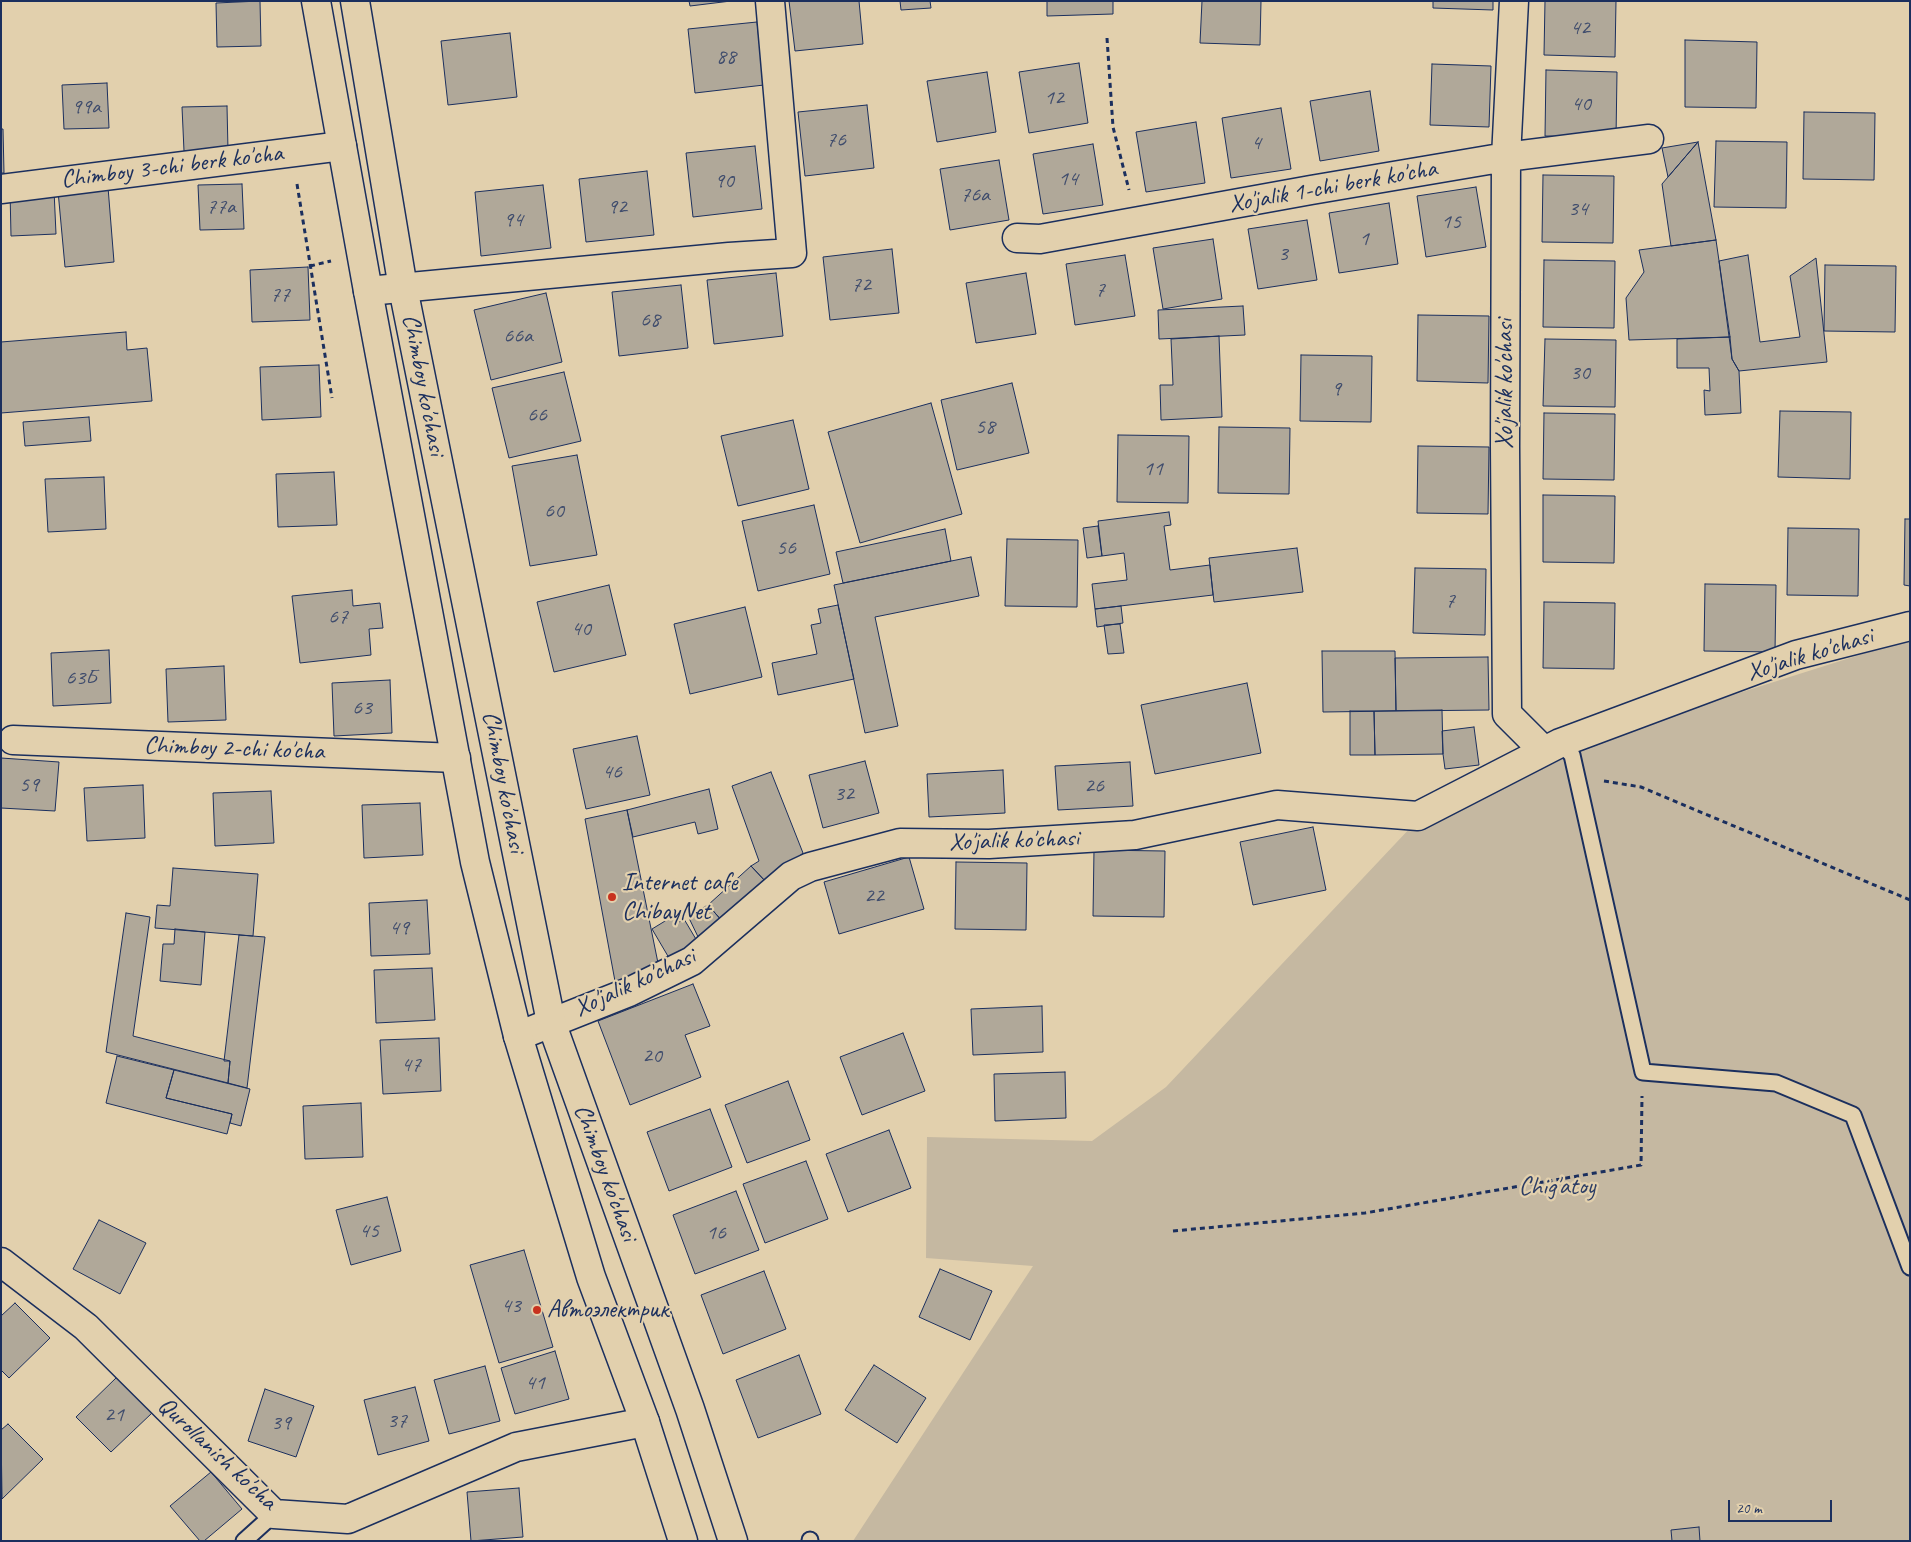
<!DOCTYPE html>
<meta charset="utf-8">
<style>
body{margin:0}
#map{position:relative;width:1911px;height:1542px;overflow:hidden;background:#e2d0ad;font-family:Caveat,sans-serif}
canvas{display:block}
.frame{position:absolute;inset:0;border:2px solid #1b2f5e;pointer-events:none}
.scale{position:absolute;left:1728px;top:1500px;width:104px;height:22px;box-sizing:border-box;border:2px solid #1b2f5e;border-top:0;padding-left:6px;font-size:15px;line-height:18px;white-space:nowrap;color:#1b2f5e;-webkit-text-stroke:4px #e2d0ad;paint-order:stroke}
</style>
<div id="map">
<canvas width="1911" height="1542"></canvas>
<div class="frame"></div>
<div class="scale">20 m</div>
</div>
<script>
const context = document.querySelector('canvas').getContext('2d');
context.lineJoin = 'round';
function fillPath(path, color) {
  context.fillStyle = color;
  context.fill(path, 'evenodd');
}
function shape(rows) {
  const path = new Path2D();
  for (const r of rows) {
    path.moveTo(r[0], r[1]);
    for (let i = 2; i < r.length; i += 2) path.lineTo(r[i], r[i + 1]);
  }
  return path;
}
function trace(path, color, width, dash) {
  context.strokeStyle = color;
  context.lineWidth = width;
  context.lineCap = dash ? 'butt' : 'round';
  context.setLineDash(dash || []);
  context.stroke(path);
}
function write(font, color, halo, rows, align = 'center') {
  context.font = font + ' Caveat,sans-serif';
  context.lineWidth = 4.5;
  context.setLineDash([]);
  context.textBaseline = 'middle';
  context.strokeStyle = halo;
  context.fillStyle = color;
  for (const [text, x, y, turn = 0] of rows) {
    context.save();
    context.translate(x, y);
    context.rotate((+turn || 0) * Math.PI / 180);
    context.textAlign = isNaN(turn) ? turn : align;
    if (halo) context.strokeText(text, 0, 0);
    context.fillText(text, 0, 0);
    context.restore();
  }
}
const green = shape([
 [1910,639,1910,1541,853,1541,1033,1266,926,1258,927,1137,1092,1141,1166,1087,1412,826,1644,723]
]);
const building = shape([
 [260,1,261,46,217,47,216,3,260,1],
 [689,1,731,1,690,6,689,1],
 [789,1,859,1,863,44,795,51,789,1],
 [900,1,930,1,931,8,901,10,900,1],
 [1047,1,1113,1,1113,14,1047,16,1047,1],
 [1202,1,1261,1,1260,45,1200,43,1202,1],
 [1433,1,1493,1,1493,10,1433,8,1433,1],
 [1545,1,1616,1,1615,57,1544,55,1545,1],
 [757,22,764,85,695,93,688,29,757,22],
 [510,33,517,97,448,105,441,41,510,33],
 [1685,40,1757,42,1756,108,1685,107,1685,40],
 [1079,63,1088,123,1029,133,1019,72,1079,63],
 [1432,64,1491,66,1489,127,1430,125,1432,64],
 [1546,70,1617,72,1616,138,1545,136,1546,70],
 [987,72,996,132,937,142,927,81,987,72],
 [107,83,109,128,64,129,62,85,107,83],
 [1370,91,1379,151,1320,161,1310,101,1370,91],
 [867,105,874,168,805,176,798,112,867,105],
 [227,106,228,150,184,151,182,107,227,106],
 [1281,108,1291,169,1231,178,1222,118,1281,108],
 [1804,112,1875,113,1874,180,1803,179,1804,112],
 [1196,122,1205,183,1146,192,1136,132,1196,122],
 [1,129,3,129,4,173,1,173,1,129],
 [1716,141,1787,142,1786,208,1714,207,1716,141],
 [1698,142,1668,177,1662,148,1698,142],
 [1698,142,1716,240,1671,246,1662,184,1698,142],
 [1093,144,1103,205,1043,214,1033,154,1093,144],
 [755,146,762,209,693,217,686,153,755,146],
 [999,160,1009,220,950,230,940,169,999,160],
 [647,171,654,235,586,242,579,179,647,171],
 [1543,175,1614,176,1613,243,1542,242,1543,175],
 [242,184,244,229,200,230,198,185,242,184],
 [543,185,551,248,481,256,475,192,543,185],
 [108,187,114,262,65,267,58,191,108,187],
 [1476,187,1486,247,1426,257,1417,196,1476,187],
 [54,190,56,234,11,236,10,191,54,190],
 [1389,203,1398,264,1339,273,1329,213,1389,203],
 [1307,220,1317,280,1258,289,1248,229,1307,220],
 [1213,239,1222,299,1163,309,1153,248,1213,239],
 [1716,240,1730,337,1629,340,1626,298,1644,272,1639,250,1716,240],
 [892,249,899,313,830,320,823,257,892,249],
 [1125,255,1135,316,1075,325,1066,264,1125,255],
 [1748,255,1760,342,1800,337,1790,276,1816,258,1827,362,1739,371,1732,359,1719,261,1748,255],
 [1544,260,1615,261,1614,328,1543,327,1544,260],
 [1825,265,1896,266,1895,332,1824,331,1825,265],
 [308,267,310,320,252,322,250,270,308,267],
 [776,273,783,336,714,344,707,280,776,273],
 [1026,273,1036,334,976,343,966,283,1026,273],
 [681,285,688,348,619,356,612,292,681,285],
 [546,293,562,362,491,380,474,310,546,293],
 [1243,306,1245,335,1159,339,1158,310,1243,306],
 [1418,315,1489,316,1488,383,1417,381,1418,315],
 [126,332,127,350,147,348,152,401,1,413,1,342,126,332],
 [1219,336,1222,417,1161,420,1160,385,1173,385,1171,339,1219,336],
 [1730,337,1732,359,1739,371,1741,413,1705,415,1704,390,1710,391,1709,368,1677,368,1677,339,1730,337],
 [1545,339,1616,340,1615,407,1543,406,1545,339],
 [1301,355,1372,356,1371,422,1300,421,1301,355],
 [319,365,321,417,262,420,260,367,319,365],
 [564,372,581,441,509,458,492,388,564,372],
 [1012,383,1029,453,957,470,941,400,1012,383],
 [931,403,962,514,860,543,828,432,931,403],
 [1780,411,1851,412,1850,479,1778,477,1780,411],
 [1544,413,1615,414,1614,480,1543,479,1544,413],
 [89,417,91,441,25,446,23,422,89,417],
 [793,420,809,489,738,506,721,436,793,420],
 [1219,427,1290,428,1289,494,1218,493,1219,427],
 [1118,435,1189,436,1188,503,1117,502,1118,435],
 [1418,446,1489,447,1488,514,1417,513,1418,446],
 [577,455,597,555,530,566,512,466,577,455],
 [334,472,337,525,278,527,276,474,334,472],
 [104,477,106,529,48,532,45,479,104,477],
 [1543,495,1615,496,1614,563,1543,562,1543,495],
 [814,505,830,574,758,591,742,521,814,505],
 [1169,512,1171,525,1164,526,1170,570,1210,565,1213,595,1095,609,1092,584,1127,580,1124,553,1102,556,1098,521,1169,512],
 [1905,519,1910,519,1910,586,1904,585,1905,519],
 [1098,526,1102,556,1087,558,1083,528,1098,526],
 [1788,528,1859,529,1858,596,1787,595,1788,528],
 [945,529,951,561,843,583,836,552,945,529],
 [1007,539,1078,540,1077,607,1005,606,1007,539],
 [1297,548,1303,592,1214,602,1209,558,1297,548],
 [971,557,979,596,875,617,898,726,865,733,834,585,971,557],
 [1415,568,1486,569,1485,635,1413,633,1415,568],
 [1705,584,1776,585,1775,652,1704,651,1705,584],
 [609,585,626,655,554,672,537,602,609,585],
 [352,590,353,606,380,603,383,628,369,629,371,655,300,663,292,596,352,590],
 [1544,602,1615,603,1614,669,1543,668,1544,602],
 [838,605,854,679,778,695,772,663,817,654,811,625,821,623,818,609,838,605],
 [1121,606,1123,623,1097,627,1095,609,1121,606],
 [745,607,762,677,690,694,674,624,745,607],
 [1120,624,1124,653,1108,654,1104,625,1120,624],
 [109,650,111,703,53,706,51,653,109,650],
 [1322,651,1395,651,1396,711,1323,712,1322,651],
 [1488,657,1489,710,1396,711,1395,658,1488,657],
 [224,666,226,720,168,722,166,669,224,666],
 [390,680,392,733,334,736,332,683,390,680],
 [1247,683,1261,753,1155,774,1141,705,1247,683],
 [1442,710,1443,754,1375,755,1374,711,1442,710],
 [1350,711,1374,711,1375,755,1350,755,1350,711],
 [1474,727,1479,765,1445,769,1443,754,1442,731,1474,727],
 [637,736,650,795,586,809,573,749,637,736],
 [1,758,59,762,55,811,1,808,1,758],
 [865,761,879,813,823,828,809,775,865,761],
 [1130,762,1133,806,1058,810,1055,766,1130,762],
 [1003,770,1005,813,929,817,927,774,1003,770],
 [771,772,803,853,767,883,751,866,759,861,732,786,771,772],
 [143,785,145,838,87,841,84,788,143,785],
 [709,789,718,829,698,834,695,822,633,837,627,810,709,789],
 [271,791,274,843,215,846,213,793,271,791],
 [420,803,423,855,364,858,362,805,420,803],
 [627,810,659,968,617,992,585,819,627,810],
 [1313,827,1326,890,1253,905,1240,842,1313,827],
 [1094,850,1165,851,1164,917,1093,916,1094,850],
 [909,857,924,909,839,934,824,882,909,857],
 [956,862,1027,863,1026,930,955,929,956,862],
 [751,866,767,883,723,922,708,905,751,866],
 [173,868,258,874,253,936,155,928,157,905,170,906,173,868],
 [427,900,430,954,371,956,369,903,427,900],
 [708,905,723,922,701,943,688,916,708,905],
 [126,913,150,917,133,1036,230,1061,228,1083,106,1052,126,913],
 [675,915,679,922,684,919,700,946,672,963,652,929,675,915],
 [175,929,205,932,201,985,160,981,163,944,174,944,175,929],
 [239,935,265,937,247,1088,228,1083,230,1061,224,1061,239,935],
 [432,968,435,1020,376,1023,374,970,432,968],
 [693,984,710,1026,685,1035,701,1077,630,1105,598,1021,693,984],
 [1042,1006,1043,1052,973,1055,971,1009,1042,1006],
 [903,1033,925,1091,862,1115,840,1057,903,1033],
 [439,1038,441,1091,383,1094,380,1040,439,1038],
 [117,1056,174,1070,166,1098,232,1114,227,1134,106,1103,117,1056],
 [174,1070,250,1089,241,1126,230,1123,232,1114,166,1098,174,1070],
 [1065,1072,1066,1118,995,1121,994,1074,1065,1072],
 [788,1081,810,1140,747,1163,725,1105,788,1081],
 [361,1103,363,1157,305,1159,303,1106,361,1103],
 [710,1109,732,1167,669,1191,647,1132,710,1109],
 [889,1130,911,1188,848,1212,826,1154,889,1130],
 [806,1161,828,1219,765,1243,743,1184,806,1161],
 [736,1191,759,1250,695,1274,673,1215,736,1191],
 [387,1197,401,1251,351,1265,336,1210,387,1197],
 [99,1220,146,1243,120,1294,73,1269,99,1220],
 [524,1250,553,1347,499,1363,470,1265,524,1250],
 [940,1269,992,1291,970,1340,919,1317,940,1269],
 [764,1271,786,1329,723,1354,701,1295,764,1271],
 [15,1303,50,1338,9,1378,1,1370,1,1316,15,1303],
 [555,1351,569,1399,515,1414,501,1368,555,1351],
 [799,1355,821,1414,758,1438,736,1380,799,1355],
 [874,1365,926,1398,897,1443,845,1410,874,1365],
 [485,1366,500,1421,449,1434,434,1380,485,1366],
 [117,1377,152,1413,111,1452,76,1417,117,1377],
 [415,1387,429,1441,378,1455,364,1400,415,1387],
 [265,1389,314,1406,296,1457,248,1441,265,1389],
 [8,1424,43,1459,2,1499,1,1430,8,1424],
 [211,1472,242,1509,204,1541,200,1541,170,1506,211,1472],
 [519,1488,523,1537,471,1541,467,1492,519,1488],
 [1699,1527,1700,1541,1672,1541,1671,1530,1699,1527]
]);
const path = shape([
 [1107,38,1113,127,1129,190],
 [297,184,332,398],
 [310,266,331,261],
 [1604,781,1641,787,1910,900],
 [1173,1231,1365,1213,1641,1165,1642,1096]
]);
const lane = shape([
 [1560,743,1572,755,1643,1072,1776,1083,1853,1115,1910,1267],
 [244,1541,274,1514],
 [810,1541,810,1540]
]);
const street = shape([
 [1514,1,1506,157,1505,446,1507,714,1544,751],
 [1,189,342,146],
 [1017,238,1040,239,1311,190,1506,157,1649,139],
 [368,291,729,257,792,253,770,1],
 [13,740,456,758],
 [518,1036,629,992,692,961,791,876,810,867,900,843,989,844,1135,835,1277,805,1418,816,1560,743,1796,655,1910,626],
 [1,1262,86,1327,274,1514,348,1519,516,1447,645,1422]
]);
const secondary = shape([
 [316,1,368,291,475,862,518,1036,591,1277,645,1422,683,1541],
 [355,1,403,288,551,1022,690,1409,733,1541]
]);
const markers = [
 [612,897,5,"#c8321e"],
 [537,1310,5,"#c8321e"]
];
const numberNames = [
 ["42",1580,28],
 ["88",726,57],
 ["12",1054,98],
 ["40",1581,104],
 ["99a",86,107],
 ["76",836,140],
 ["4",1256,143],
 ["14",1068,179],
 ["90",724,181],
 ["76а",975,195],
 ["77a",221,207],
 ["92",617,207],
 ["34",1578,209],
 ["94",513,220],
 ["15",1451,222],
 ["1",1364,239],
 ["3",1283,254],
 ["72",861,285],
 ["7",1100,290],
 ["77",280,295],
 ["68",650,320],
 ["66a",518,336],
 ["30",1580,373],
 ["9",1336,389],
 ["66",537,415],
 ["58",985,427],
 ["11",1153,469],
 ["60",554,511],
 ["56",786,548],
 ["7",1450,601],
 ["67",338,617],
 ["40",581,629],
 ["63Б",81,678],
 ["63",362,708],
 ["46",612,772],
 ["59",29,785],
 ["26",1094,786],
 ["32",844,794],
 ["22",874,896],
 ["49",399,928],
 ["20",652,1056],
 ["47",411,1065],
 ["45",369,1231],
 ["16",716,1233],
 ["43",511,1306],
 ["41",535,1383],
 ["21",114,1415],
 ["37",397,1421],
 ["39",281,1423]
];
const streetNames = [
 ["Chimboy 3-chi berk ko'cha",172,167,-7],
 ["Xo'jalik 1-chi berk ko'cha",1333,187,-10],
 ["Xo'jalik ko'chasi",1505,384,-90],
 ["Chimboy ko'chasi",423,385,79],
 ["Xo'jalik ko'chasi",1810,655,-17],
 ["Chimboy 2-chi ko'cha",234,749,2],
 ["Chimboy ko'chasi",503,782,79],
 ["Xo'jalik ko'chasi",1014,841,-2],
 ["Xo'jalik ko'chasi",635,983,-25],
 ["Chimboy ko'chasi",605,1173,70],
 ["Qurollanish ko'cha",217,1454,43]
];
const poiNames = [
 ["Internet cafe",622,883],
 ["ChibayNet",622,912],
 ["Автоэлектрик",547,1310]
];
const parkNames = [
 ["Chig'atoy",1557,1187]
];
fillPath(green, '#c5b8a1');
fillPath(building, '#b0a899');
trace(building, '#1b2f5e', 1);
trace(lane, '#1b2f5e', 19);
trace(street, '#1b2f5e', 31);
trace(secondary, '#1b2f5e', 31);
trace(path, '#1b2f5e', 3, [5, 4]);
trace(lane, '#e2d0ad', 15);
trace(street, '#e2d0ad', 28);
trace(secondary, '#e2d0ad', 28);
for (const [x, y, r, color] of markers) {
  const dot = new Path2D();
  dot.arc(x, y, r, 0, 2 * Math.PI);
  context.fillStyle = color;
  context.fill(dot);
  trace(dot, '#e2d0ad', 2);
}
write('22px', '#404d6d', null, numberNames);
write('25px', '#1b2f5e', '#e2d0ad', streetNames);
write('25px', '#1b2f5e', '#e2d0ad', poiNames, 'left');
write('25px', '#2c3d65', '#e2d0ad', parkNames);
</script>
